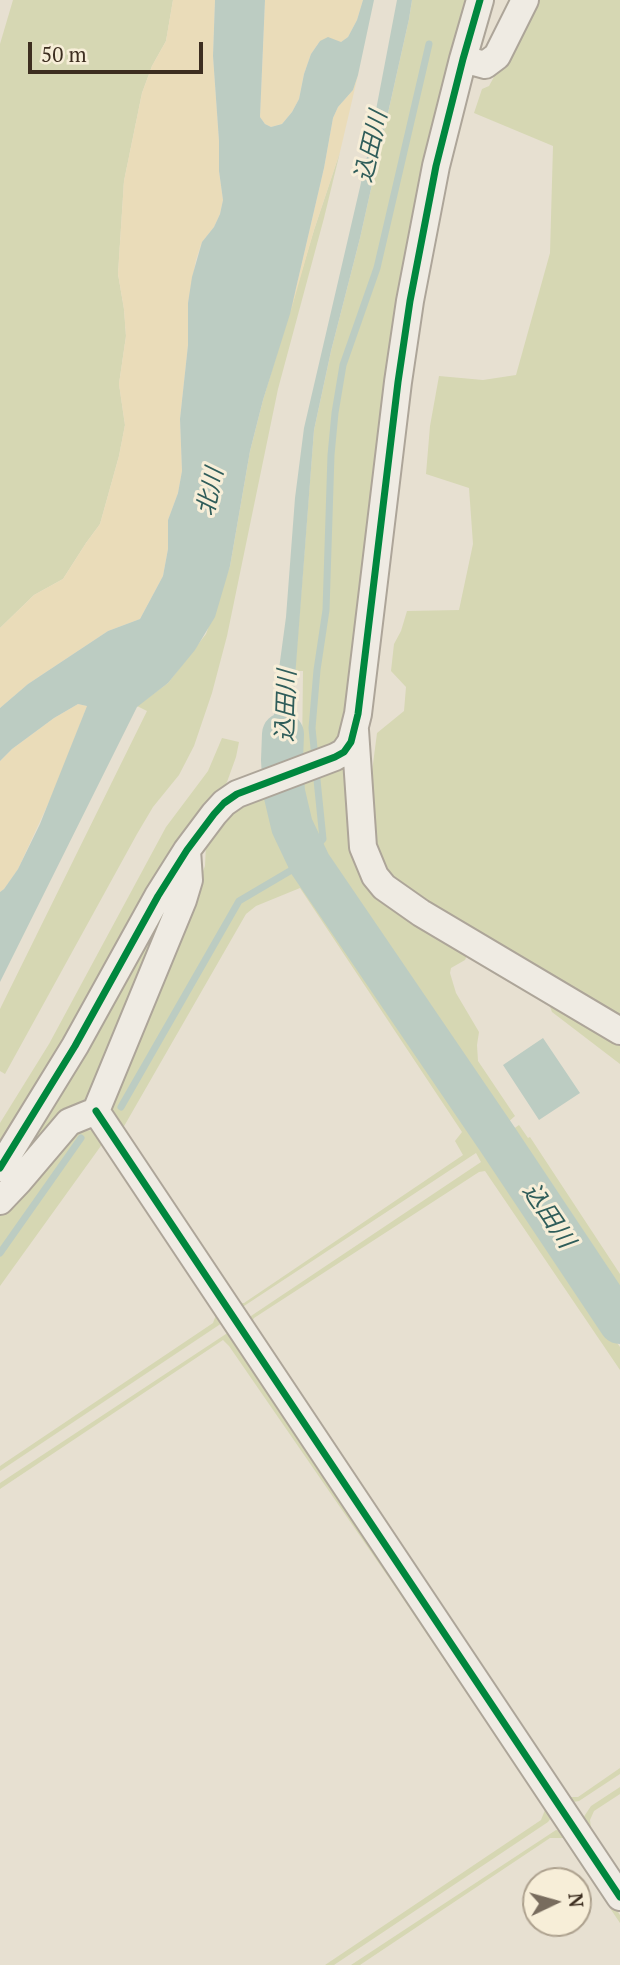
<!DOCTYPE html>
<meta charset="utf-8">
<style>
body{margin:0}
#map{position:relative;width:620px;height:1965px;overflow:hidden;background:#e7e0d1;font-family:"PT Serif",serif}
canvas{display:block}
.north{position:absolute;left:522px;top:1867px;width:70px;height:70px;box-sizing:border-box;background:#f7eed8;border:2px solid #ada18e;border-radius:50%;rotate:85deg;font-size:19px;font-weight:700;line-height:28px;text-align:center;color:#3d2e20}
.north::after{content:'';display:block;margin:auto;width:24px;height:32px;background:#786c5e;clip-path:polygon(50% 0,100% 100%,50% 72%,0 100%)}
.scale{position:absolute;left:28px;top:42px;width:175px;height:32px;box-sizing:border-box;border:4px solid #3d2e20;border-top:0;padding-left:9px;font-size:21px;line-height:24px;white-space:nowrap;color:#3d2e20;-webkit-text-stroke:5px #f7eed8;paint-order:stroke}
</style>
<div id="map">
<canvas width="620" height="1965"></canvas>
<div class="north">N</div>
<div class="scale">50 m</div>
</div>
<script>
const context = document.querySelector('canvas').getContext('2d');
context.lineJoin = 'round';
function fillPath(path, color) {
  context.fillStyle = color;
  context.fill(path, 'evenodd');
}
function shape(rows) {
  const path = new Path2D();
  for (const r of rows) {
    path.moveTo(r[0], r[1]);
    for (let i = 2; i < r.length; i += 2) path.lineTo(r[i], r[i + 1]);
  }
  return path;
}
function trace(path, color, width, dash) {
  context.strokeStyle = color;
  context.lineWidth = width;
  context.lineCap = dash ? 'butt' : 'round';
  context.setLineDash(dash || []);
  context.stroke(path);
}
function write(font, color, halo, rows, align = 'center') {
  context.font = font + ' "PT Serif","Noto Sans JP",serif';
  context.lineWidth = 6;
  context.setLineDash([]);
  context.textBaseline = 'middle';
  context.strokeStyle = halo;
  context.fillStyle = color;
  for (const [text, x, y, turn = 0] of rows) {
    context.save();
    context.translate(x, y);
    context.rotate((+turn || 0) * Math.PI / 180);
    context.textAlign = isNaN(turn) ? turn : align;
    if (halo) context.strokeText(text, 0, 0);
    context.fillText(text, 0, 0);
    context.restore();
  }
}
const green = shape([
 [13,0,173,0,166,41,152,66,142,93,124,181,118,274,124,309,126,336,119,384,125,425,119,456,100,524,86,543,63,579,34,595,0,628,0,44],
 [412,0,469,0,399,299,385,378,345,719,336,743,302,756,303,671,295,671,314,430,331,351,360,238,409,19],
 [536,0,620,0,620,1023,398,885,378,863,369,795,377,733,404,711,406,687,391,671,394,644,401,631,407,611,459,610,473,544,469,488,426,474,430,426,439,376,483,380,516,375,550,253,553,146,474,113,482,89,489,86],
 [340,152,324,218,278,389,227,636,212,693,194,746,179,775,153,807,137,834,5,1074,0,1071,0,1009,147,711,137,706,168,683,206,634,230,566,250,451,263,400,314,230],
 [222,738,239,742,236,757,227,782,0,1152,0,1123,49,1044,166,827,208,771],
 [339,768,347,772,353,842,469,951,465,960,451,968,450,973,456,993,479,1032,477,1045,478,1061,515,1116,505,1125,331,873,316,847,305,819,298,782],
 [267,794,280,833,291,857,306,881,620,1347,620,1370,485,1171,479,1172,254,1318,252,1322,406,1555,415,1565,568,1797,578,1797,620,1768,620,1774,579,1801,567,1803,248,1318,481,1162,476,1153,241,1308,111,1112,110,1102,205,866,206,844,216,828,238,808],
 [300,888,462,1132,455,1141,463,1155,244,1303,238,1303,123,1128,246,914,256,906],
 [177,885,89,1101,0,1187],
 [547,999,620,1042,620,1064,552,1012],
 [519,1125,528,1138,530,1137,620,1274,620,1299,509,1132],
 [91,1130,99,1132,222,1323,0,1471,0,1466,213,1323,216,1315,103,1143,0,1286,0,1208,68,1135],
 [232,1330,550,1810,551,1818,548,1822,334,1965,325,1965,541,1820,545,1810,391,1581,229,1346,223,1340,0,1489,0,1483],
 [620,1787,620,1794,594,1811,590,1820,591,1828,620,1871,620,1881,583,1818,591,1806],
 [556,1830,565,1832,620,1915,620,1923,563,1838,550,1838,360,1965,351,1965]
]);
const sand = shape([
 [173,0,215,0,213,56,219,141,219,171,223,200,220,214,214,227,202,242,196,260,188,303,188,345,180,419,182,471,178,493,168,520,168,549,163,576,140,619,108,631,28,684,0,708,0,628,34,595,63,579,86,543,100,524,119,456,125,425,119,384,126,336,124,309,118,274,124,181,142,93,152,66,166,41],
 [265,0,363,0,357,20,348,37,341,42,320,41,311,54,304,74,299,99,292,112,282,124,271,127,265,124,260,117],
 [358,75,340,152,314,230,290,314,324,168,333,118,338,107,353,90],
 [78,704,87,706,55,789,18,869,4,889,0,892,0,761,12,749,54,718]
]);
const water = shape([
 [215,0,265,0,260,117,265,124,271,127,282,124,292,112,299,99,304,74,311,54,320,41,328,37,341,42,348,37,357,20,363,0,374,0,358,75,353,90,338,107,333,118,324,168,290,314,263,400,250,451,230,566,215,617,195,650,168,683,137,707,0,982,0,892,4,889,18,869,40,824,87,706,78,704,54,718,12,749,0,761,0,708,28,684,108,631,140,619,163,576,168,549,168,520,178,493,182,471,180,419,188,345,188,303,192,277,202,242,214,227,220,214,223,200,219,171,219,141,213,56],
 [397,0,412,0,409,19,360,238,331,351,314,430,293,704,294,759,269,768,276,691,286,617,295,498,304,428,367,157],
 [543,1038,580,1093,539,1120,503,1065]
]);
const stream = shape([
 [315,758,312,728,317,670,326,610,331,455,335,413,343,365,377,268,429,44],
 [121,1107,239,901,295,868,323,839,316,770],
 [0,1253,81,1138]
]);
const river = shape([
 [283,734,282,760,284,792,292,826,310,864,498,1140,620,1323]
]);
const street = shape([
 [463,59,485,65,497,56,525,0],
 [355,730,363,847,375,876,384,887,421,913,620,1031],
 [96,1111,620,1897],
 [0,1168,75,1046,158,896,187,850,214,814,224,803,237,794,335,757,344,752,351,742,358,714,398,382,410,301,436,166,463,59,480,0],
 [0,1201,18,1182,69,1122,96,1111,183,900,189,880,187,850]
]);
const cycleway = shape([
 [96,1111,620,1897],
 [0,1168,75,1046,158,896,187,850,214,814,224,803,237,794,335,757,344,752,351,742,358,714,398,382,410,301,436,166,463,59,480,0]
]);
const waterNames = [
 ["込田川",372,147,-77],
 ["北川",211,492,-78],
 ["込田川",287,706,-88],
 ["込田川",548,1216,56]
];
fillPath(green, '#d6d7b3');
fillPath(sand, '#eadcb9');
fillPath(water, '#bcccc2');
trace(stream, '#bcccc2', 7);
trace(river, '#bcccc2', 42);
trace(street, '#ada599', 30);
trace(street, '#efebe3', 26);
trace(cycleway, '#00873e', 7);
write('italic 24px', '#2f5d5a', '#f7eed8', waterNames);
</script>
